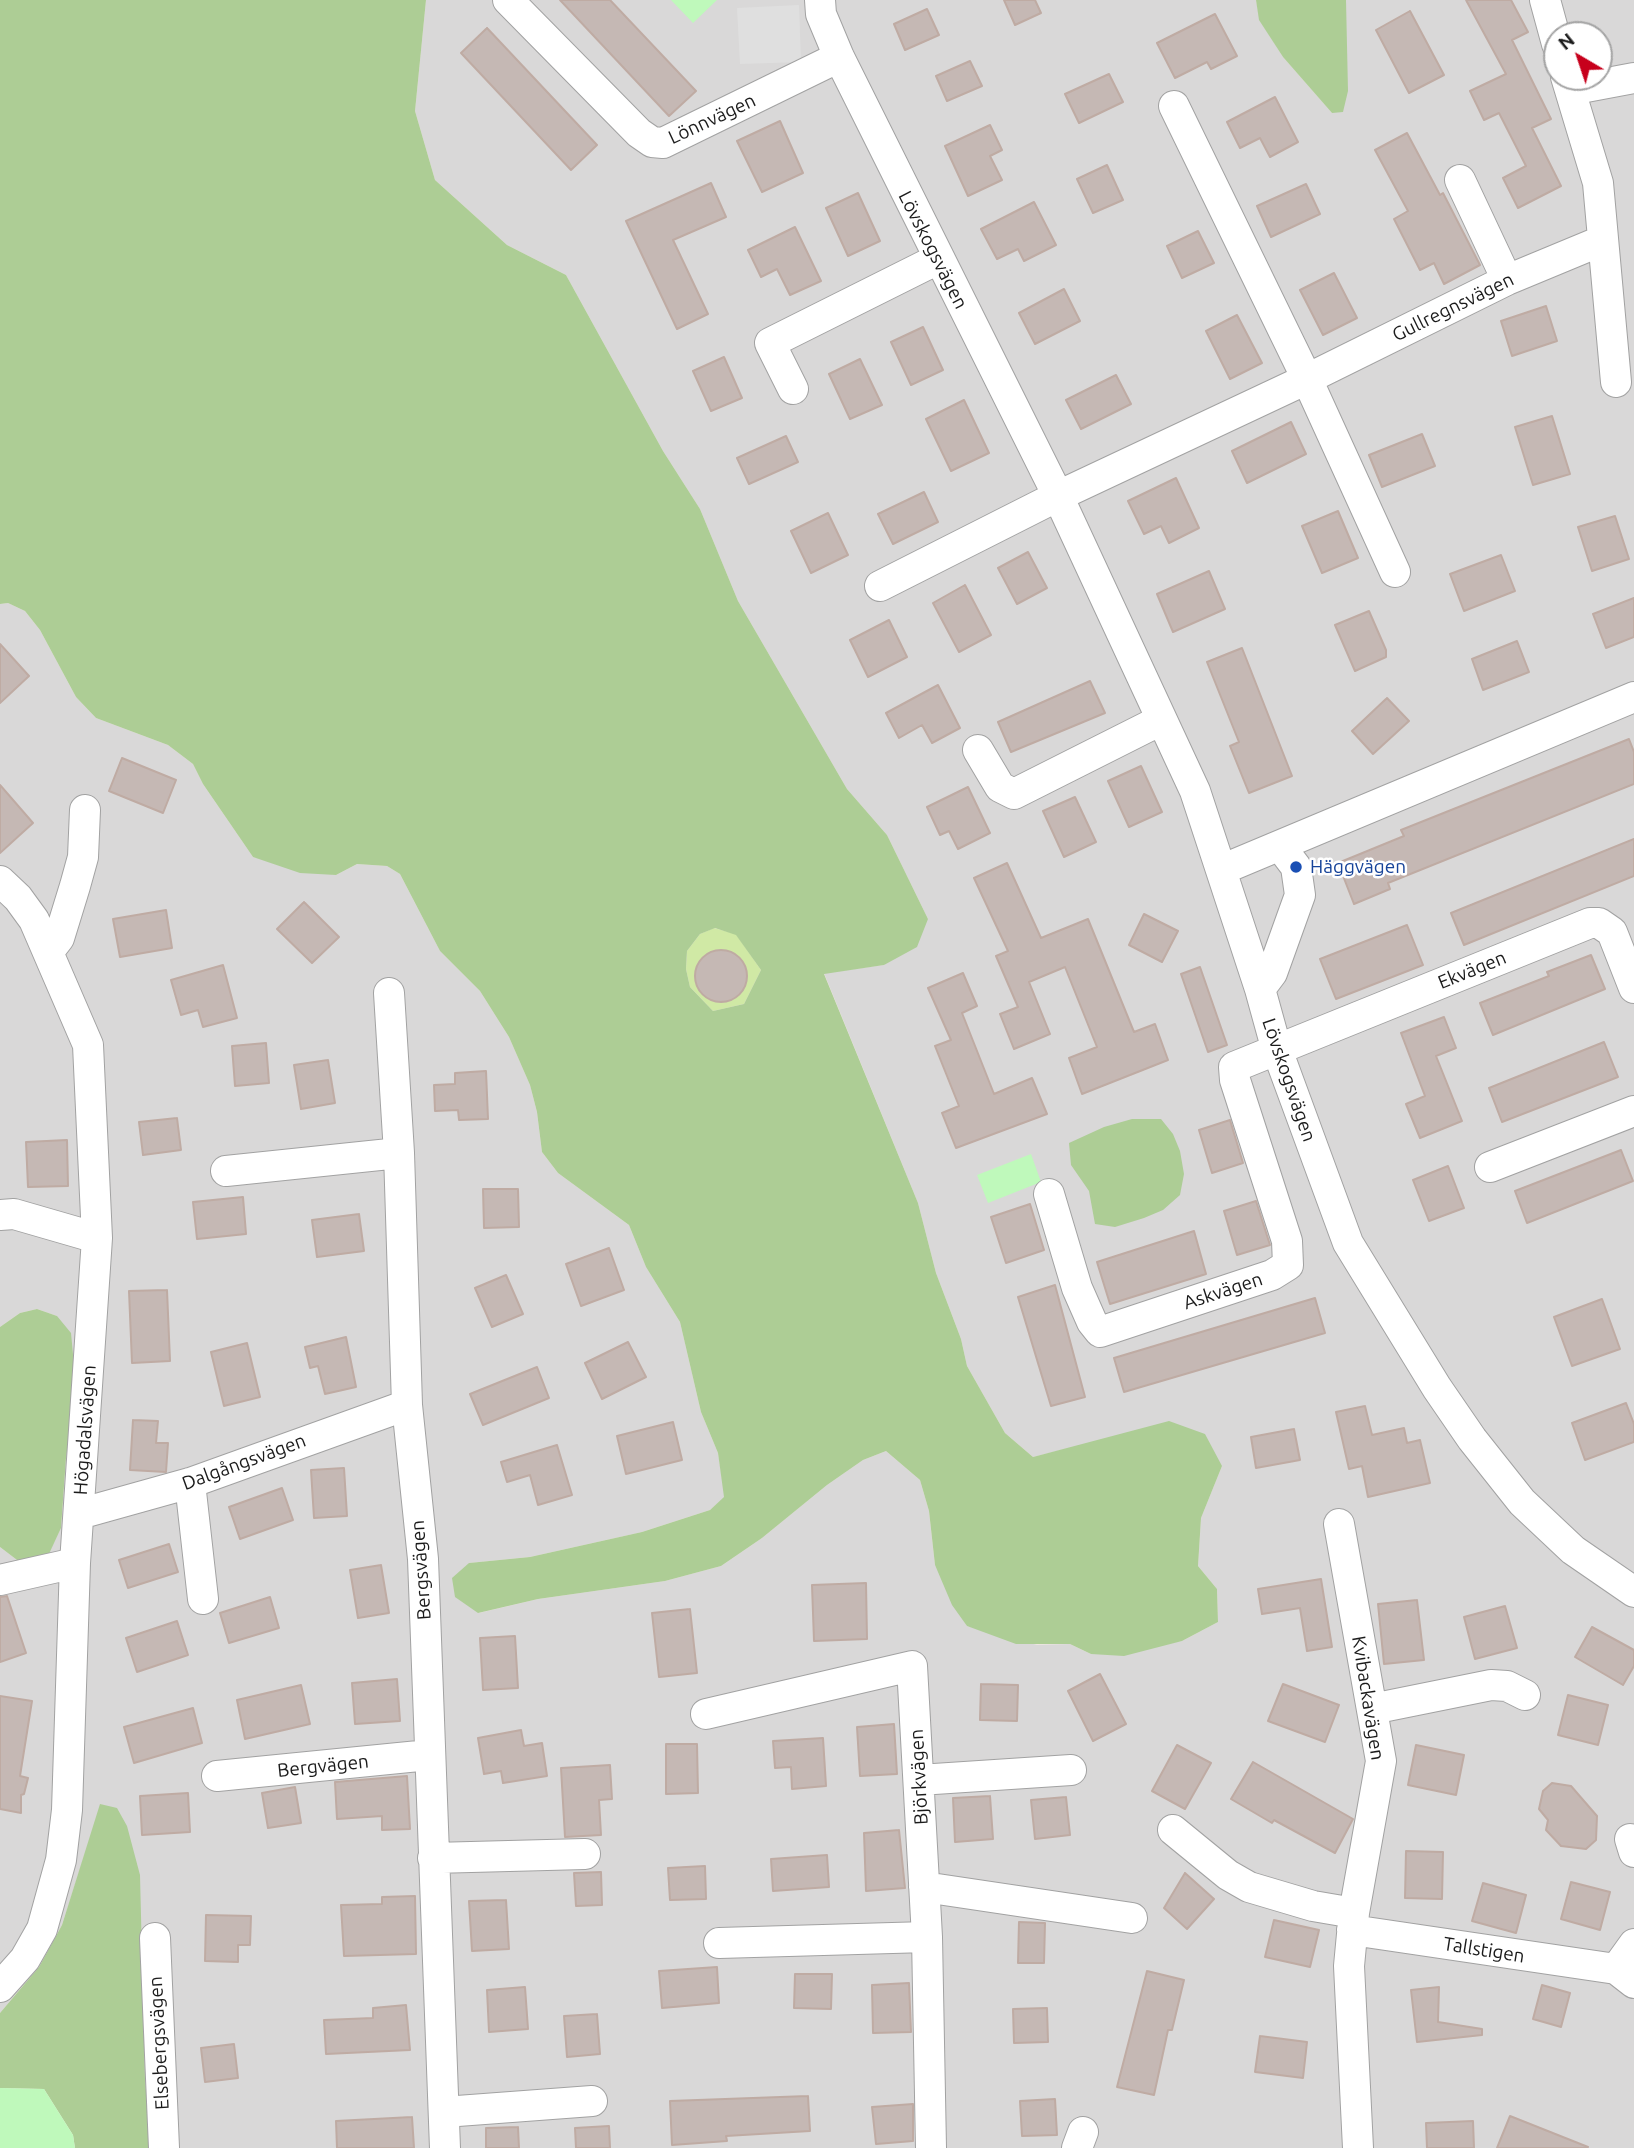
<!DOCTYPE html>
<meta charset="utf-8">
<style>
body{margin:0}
#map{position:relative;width:1634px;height:2148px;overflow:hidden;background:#ede7e0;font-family:Ubuntu,sans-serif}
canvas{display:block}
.north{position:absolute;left:1543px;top:21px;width:70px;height:70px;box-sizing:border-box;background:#fff;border:2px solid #a4a4a4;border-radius:50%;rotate:321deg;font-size:19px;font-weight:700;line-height:28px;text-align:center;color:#1b1b1b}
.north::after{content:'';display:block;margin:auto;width:24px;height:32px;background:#c7001c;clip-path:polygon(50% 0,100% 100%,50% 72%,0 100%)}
</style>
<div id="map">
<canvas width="1634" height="2148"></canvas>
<div class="north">N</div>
</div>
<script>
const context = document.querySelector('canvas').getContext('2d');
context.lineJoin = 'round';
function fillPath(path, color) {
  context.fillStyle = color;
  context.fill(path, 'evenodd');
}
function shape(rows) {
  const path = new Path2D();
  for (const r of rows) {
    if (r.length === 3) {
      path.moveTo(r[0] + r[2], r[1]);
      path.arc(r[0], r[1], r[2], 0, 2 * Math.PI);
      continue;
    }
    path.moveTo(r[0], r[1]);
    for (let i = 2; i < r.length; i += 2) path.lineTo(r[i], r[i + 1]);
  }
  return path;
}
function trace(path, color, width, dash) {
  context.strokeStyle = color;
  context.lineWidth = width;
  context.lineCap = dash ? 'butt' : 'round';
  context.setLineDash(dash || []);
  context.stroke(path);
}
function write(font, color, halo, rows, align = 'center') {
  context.font = font + ' Ubuntu,sans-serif';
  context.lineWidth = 5;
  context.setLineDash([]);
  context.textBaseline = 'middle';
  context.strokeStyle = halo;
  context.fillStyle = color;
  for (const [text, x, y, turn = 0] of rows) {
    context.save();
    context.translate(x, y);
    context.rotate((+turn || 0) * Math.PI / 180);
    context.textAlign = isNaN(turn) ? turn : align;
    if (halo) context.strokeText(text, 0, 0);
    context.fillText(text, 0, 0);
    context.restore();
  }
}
const residential = shape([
 [426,0,1256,0,1260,20,1283,57,1332,113,1346,47,1346,0,1634,0,1634,2148,151,2148,145,2079,101,1804,62,1925,39,1967,0,2013,0,1547,21,1563,47,1556,61,1528,66,1458,57,1316,37,1309,20,1313,0,1327,0,604,8,603,25,611,40,630,76,697,96,718,168,745,193,764,203,784,253,857,336,875,357,864,387,866,400,874,440,951,480,991,509,1037,530,1085,537,1112,542,1152,558,1173,629,1225,646,1267,680,1322,701,1412,718,1453,725,1497,710,1510,642,1532,530,1557,469,1563,479,1613,538,1599,665,1581,721,1566,762,1538,827,1485,863,1460,886,1451,920,1480,929,1511,935,1565,967,1626,1037,1645,1070,1644,1091,1654,1182,1641,1218,1622,1217,1589,1198,1566,1201,1518,1222,1466,1098,1441,1033,1457,1005,1433,967,1366,961,1339,936,1273,918,1203,824,973,884,965,928,919,887,835,847,789,738,601,700,509,663,451,566,275,507,245,435,180,415,111],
 [1557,35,1599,35,1599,77,1557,77]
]);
const grass = shape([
 [714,928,736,934,761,970,744,1004,713,1011,690,987,686,969,687,951,700,934]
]);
const forest = shape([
 [0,0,426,0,415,111,435,180,507,245,566,275,663,451,700,509,738,601,847,789,887,835,928,919,917,947,884,965,824,974,918,1203,936,1273,961,1339,967,1366,1005,1433,1033,1457,1169,1421,1205,1434,1222,1466,1201,1518,1198,1566,1217,1589,1218,1622,1182,1641,1124,1656,1091,1654,1070,1644,1016,1644,967,1626,952,1605,935,1565,929,1511,920,1480,886,1451,863,1460,827,1485,762,1538,721,1566,665,1581,538,1599,478,1613,455,1597,452,1578,469,1563,530,1557,642,1532,710,1510,724,1497,718,1453,701,1412,680,1322,646,1267,629,1225,558,1173,542,1152,537,1112,530,1085,509,1037,480,991,440,951,400,874,387,866,357,864,336,875,300,873,253,857,203,784,193,764,168,745,96,718,76,697,40,630,25,611,8,603,0,604],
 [715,928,736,935,761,970,744,1004,713,1011,690,987,686,969,687,951,700,934],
 [1256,0,1346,0,1348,91,1343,112,1332,113,1283,57,1259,20],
 [1132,1119,1161,1119,1173,1134,1180,1151,1184,1174,1180,1195,1163,1210,1144,1218,1115,1227,1095,1224,1089,1191,1071,1165,1069,1143,1104,1127],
 [37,1309,57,1316,71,1333,76,1386,66,1458,61,1528,48,1556,21,1563,0,1547,0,1327,20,1313],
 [100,1804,117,1808,127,1826,140,1875,145,2079,151,2148,75,2148,73,2135,44,2089,0,2088,0,2013,39,1967,62,1925]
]);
const park = shape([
 [671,0,717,0,693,23],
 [1031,1154,1041,1182,988,1203,977,1175],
 [0,2088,44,2089,73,2135,75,2148,0,2148]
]);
const parking = shape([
 [799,5,801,62,740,64,737,8]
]);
const building = shape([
 [560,0,610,0,696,91,669,116,560,0],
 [1004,0,1035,0,1041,13,1015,25,1004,0],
 [1466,0,1511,0,1528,32,1512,40,1551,119,1532,128,1561,186,1518,208,1503,178,1526,166,1499,113,1484,120,1470,91,1506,74,1466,0],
 [927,9,939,35,905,50,894,24,927,9],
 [1410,11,1444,75,1409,93,1376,30,1410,11],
 [1215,14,1237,56,1211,69,1207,62,1175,78,1157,43,1215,14],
 [487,28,597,145,571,170,461,53,487,28],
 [970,61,982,86,947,101,936,76,970,61],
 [1109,74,1123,102,1079,123,1065,94,1109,74],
 [1275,97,1298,142,1270,157,1260,138,1240,148,1227,122,1275,97],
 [780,121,803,173,762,192,737,141,780,121],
 [990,125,1002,150,990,156,1002,180,968,196,945,146,990,125],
 [1407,133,1440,195,1443,193,1480,265,1444,284,1434,263,1420,270,1394,219,1408,211,1375,150,1407,133],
 [1107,165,1123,200,1093,213,1077,179,1107,165],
 [711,183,726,217,673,240,708,314,677,329,626,221,711,183],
 [1306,184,1320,214,1271,237,1257,206,1306,184],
 [858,193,880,241,848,256,826,208,858,193],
 [1034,202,1056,245,1024,261,1018,249,997,259,981,229,1034,202],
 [795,227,821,281,790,295,777,269,761,277,748,250,795,227],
 [1198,231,1214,263,1182,278,1167,246,1198,231],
 [1334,273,1357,318,1323,335,1300,290,1334,273],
 [1064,289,1080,321,1035,344,1019,313,1064,289],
 [1546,306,1557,341,1512,356,1501,321,1546,306],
 [1237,315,1262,363,1230,379,1206,331,1237,315],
 [923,327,943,370,911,385,891,342,923,327],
 [724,357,742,398,711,411,693,371,724,357],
 [860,359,882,405,850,419,829,374,860,359],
 [1116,375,1131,404,1081,429,1066,400,1116,375],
 [964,400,989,453,951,471,926,419,964,400],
 [1552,416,1570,474,1533,485,1515,427,1552,416],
 [1291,422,1306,454,1247,483,1232,451,1291,422],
 [1422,434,1435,466,1382,487,1369,455,1422,434],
 [786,436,798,462,749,484,737,458,786,436],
 [1176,478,1199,528,1169,543,1161,526,1144,534,1128,501,1176,478],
 [924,492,938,522,893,544,878,514,924,492],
 [1338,511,1358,558,1322,573,1302,526,1338,511],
 [828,513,848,555,811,573,791,531,828,513],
 [1615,516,1629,559,1592,571,1578,527,1615,516],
 [1028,552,1047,588,1017,604,998,568,1028,552],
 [1501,555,1515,591,1464,611,1450,574,1501,555],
 [1209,571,1225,609,1173,632,1157,594,1209,571],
 [965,585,991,635,959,652,933,603,965,585],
 [1634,598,1634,637,1606,648,1593,614,1634,598],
 [1369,611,1386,650,1386,657,1355,671,1335,625,1369,611],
 [889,620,907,657,868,677,850,640,889,620],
 [1517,641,1529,672,1483,690,1472,659,1517,641],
 [0,644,29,676,0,703,0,644],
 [1242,648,1292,776,1249,793,1230,746,1239,742,1207,662,1242,648],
 [1090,681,1105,713,1011,752,998,722,1090,681],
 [938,685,960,728,932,743,922,725,899,738,886,713,938,685],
 [1387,698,1409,721,1373,754,1352,731,1387,698],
 [1629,739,1634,752,1634,784,1388,883,1390,889,1354,904,1338,863,1404,836,1401,830,1629,739],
 [122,758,176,780,163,813,109,791,122,758],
 [1141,766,1162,812,1129,827,1108,781,1141,766],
 [0,785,33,823,0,853,0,785],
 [968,787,990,833,958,849,949,831,940,835,927,807,968,787],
 [1075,797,1096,842,1064,857,1043,811,1075,797],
 [1634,839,1634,876,1464,945,1451,913,1634,839],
 [1007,863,1041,938,1088,919,1134,1032,1155,1024,1168,1060,1082,1094,1069,1058,1097,1047,1065,967,1029,982,1050,1034,1014,1049,1000,1014,1018,1007,996,956,1008,951,974,878,1007,863],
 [304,902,339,937,312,963,277,929,304,902],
 [166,910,172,948,120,957,113,919,166,910],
 [1144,914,1178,931,1162,962,1129,945,1144,914],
 [1407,925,1423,965,1336,999,1320,959,1407,925],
 [721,976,26],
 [1591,955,1605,989,1493,1035,1480,1003,1549,976,1547,972,1591,955],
 [223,965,237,1018,203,1027,198,1010,181,1015,171,980,223,965],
 [1200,967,1227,1045,1208,1052,1181,974,1200,967],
 [963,973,977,1006,962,1013,994,1094,1032,1078,1047,1114,956,1148,942,1113,959,1106,935,1046,951,1040,928,988,963,973],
 [1444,1017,1456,1048,1436,1056,1462,1121,1420,1138,1406,1104,1425,1096,1401,1033,1444,1017],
 [1604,1042,1618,1077,1502,1122,1489,1088,1604,1042],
 [266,1043,269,1083,235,1086,232,1046,266,1043],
 [328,1060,335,1103,301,1109,294,1065,328,1060],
 [486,1071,488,1119,459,1120,458,1110,435,1111,434,1085,455,1084,455,1073,486,1071],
 [177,1118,181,1150,143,1155,139,1122,177,1118],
 [1230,1120,1243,1163,1212,1173,1199,1130,1230,1120],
 [67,1140,68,1186,28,1187,26,1142,67,1140],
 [1621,1150,1633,1181,1527,1223,1515,1191,1621,1150],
 [1448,1166,1464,1208,1429,1221,1413,1180,1448,1166],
 [483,1189,518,1189,519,1227,484,1228,483,1189],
 [243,1197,246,1234,197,1239,193,1202,243,1197],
 [1256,1201,1270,1245,1237,1255,1224,1211,1256,1201],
 [1030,1204,1044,1250,1006,1263,991,1217,1030,1204],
 [359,1214,364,1251,317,1257,312,1220,359,1214],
 [1194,1231,1206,1274,1110,1304,1097,1262,1194,1231],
 [609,1248,624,1290,581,1306,566,1264,609,1248],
 [506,1275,523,1314,492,1327,475,1288,506,1275],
 [1055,1285,1085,1397,1051,1406,1018,1297,1055,1285],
 [167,1290,170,1361,132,1363,129,1291,167,1290],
 [1315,1298,1325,1333,1124,1392,1114,1358,1315,1298],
 [1602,1299,1620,1349,1572,1366,1554,1317,1602,1299],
 [346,1337,356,1387,325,1394,318,1366,310,1368,305,1347,346,1337],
 [628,1342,646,1377,602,1399,585,1363,628,1342],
 [247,1343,260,1397,224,1406,211,1352,247,1343],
 [537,1367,549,1398,483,1425,470,1394,537,1367],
 [1626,1403,1634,1424,1634,1442,1585,1460,1572,1423,1626,1403],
 [1365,1406,1372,1435,1404,1428,1407,1443,1420,1440,1430,1483,1368,1497,1362,1466,1349,1469,1336,1412,1365,1406],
 [133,1420,158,1421,156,1443,168,1443,166,1472,130,1470,133,1420],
 [673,1422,682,1460,626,1474,617,1436,673,1422],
 [1294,1429,1300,1460,1256,1468,1251,1437,1294,1429],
 [557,1445,572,1495,538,1505,530,1475,507,1482,501,1462,557,1445],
 [344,1468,347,1516,314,1518,311,1470,344,1468],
 [282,1488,293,1520,240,1539,229,1507,282,1488],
 [169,1544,178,1572,128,1588,119,1560,169,1544],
 [381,1565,389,1613,358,1618,350,1570,381,1565],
 [1321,1579,1332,1647,1307,1651,1300,1608,1262,1614,1258,1589,1321,1579],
 [866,1583,867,1639,814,1641,812,1585,866,1583],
 [7,1596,26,1653,0,1662,0,1597,7,1596],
 [270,1597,279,1628,229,1643,220,1613,270,1597],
 [1417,1600,1424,1660,1384,1664,1378,1604,1417,1600],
 [1505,1606,1517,1648,1475,1659,1464,1617,1505,1606],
 [690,1609,697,1673,659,1677,652,1613,690,1609],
 [177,1621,188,1655,137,1672,126,1638,177,1621],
 [1592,1627,1634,1650,1634,1666,1623,1685,1575,1657,1592,1627],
 [515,1636,518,1688,483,1690,480,1638,515,1636],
 [1100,1674,1126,1724,1093,1741,1068,1691,1100,1674],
 [397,1679,400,1721,355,1724,352,1683,397,1679],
 [981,1684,1018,1685,1017,1721,980,1720,981,1684],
 [1283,1684,1339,1705,1325,1742,1268,1721,1283,1684],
 [301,1685,310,1724,245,1739,237,1700,301,1685],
 [1568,1695,1608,1705,1598,1745,1558,1735,1568,1695],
 [0,1696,32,1701,20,1776,28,1778,24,1794,21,1795,21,1813,0,1809,0,1696],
 [193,1708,202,1743,134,1763,124,1727,193,1708],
 [894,1724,897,1774,860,1776,857,1727,894,1724],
 [521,1730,524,1746,542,1743,547,1776,503,1783,501,1771,484,1774,478,1738,521,1730],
 [823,1738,826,1786,792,1789,791,1767,775,1768,773,1741,823,1738],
 [666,1744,697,1744,698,1793,666,1794,666,1744],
 [1177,1745,1211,1763,1185,1809,1152,1791,1177,1745],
 [1416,1745,1464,1755,1456,1795,1408,1785,1416,1745],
 [1253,1762,1353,1819,1335,1853,1274,1820,1272,1823,1231,1799,1253,1762],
 [610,1765,612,1799,599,1800,601,1835,565,1837,561,1768,610,1765],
 [407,1776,410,1829,382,1830,382,1816,337,1819,335,1782,407,1776],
 [1552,1783,1571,1786,1597,1816,1596,1840,1586,1849,1561,1846,1546,1830,1548,1820,1539,1809,1543,1791,1552,1783],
 [295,1787,301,1823,268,1828,262,1793,295,1787],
 [188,1793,190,1832,142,1835,140,1796,188,1793],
 [990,1796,993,1839,955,1842,953,1798,990,1796],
 [1066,1797,1070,1835,1035,1839,1031,1800,1066,1797],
 [899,1830,905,1888,866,1891,864,1833,899,1830],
 [1406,1851,1443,1852,1442,1899,1405,1898,1406,1851],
 [827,1855,829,1887,773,1891,771,1859,827,1855],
 [705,1866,706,1899,670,1900,668,1868,705,1866],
 [601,1872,602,1905,576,1906,574,1873,601,1872],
 [1185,1873,1214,1899,1187,1929,1164,1908,1185,1873],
 [1571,1882,1610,1892,1600,1930,1561,1919,1571,1882],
 [1483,1883,1526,1895,1516,1933,1472,1921,1483,1883],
 [415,1896,416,1954,344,1956,341,1905,382,1904,382,1897,415,1896],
 [506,1900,509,1949,472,1951,469,1901,506,1900],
 [206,1915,251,1916,250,1945,238,1945,238,1962,205,1961,206,1915],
 [1274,1920,1319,1930,1310,1967,1265,1957,1274,1920],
 [1019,1922,1045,1923,1044,1963,1018,1963,1019,1922],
 [717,1967,719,2003,662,2008,659,1971,717,1967],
 [1147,1971,1184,1980,1172,2030,1168,2030,1154,2095,1117,2087,1147,1971],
 [795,1974,832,1974,831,2009,794,2008,795,1974],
 [909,1983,911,2032,873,2033,872,1985,909,1983],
 [1542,1985,1570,1993,1561,2027,1533,2019,1542,1985],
 [525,1987,528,2029,489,2032,487,1990,525,1987],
 [1439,1987,1438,2022,1482,2029,1482,2035,1417,2042,1411,1990,1439,1987],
 [406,2005,410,2050,326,2054,324,2020,373,2018,373,2008,406,2005],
 [1047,2008,1048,2042,1014,2043,1013,2009,1047,2008],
 [597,2014,600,2054,567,2057,564,2016,597,2014],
 [1260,2036,1307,2042,1303,2078,1255,2072,1260,2036],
 [234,2044,238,2078,205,2082,201,2048,234,2044],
 [808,2096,810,2131,726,2136,727,2141,672,2145,670,2101,808,2096],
 [1055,2099,1057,2135,1022,2136,1020,2101,1055,2099],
 [913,2104,913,2141,876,2144,872,2107,913,2104],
 [1510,2116,1588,2147,1587,2148,1497,2148,1510,2116],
 [412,2117,414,2148,337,2148,336,2121,412,2117],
 [1473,2121,1474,2148,1427,2148,1426,2123,1473,2121],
 [609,2126,610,2148,576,2148,575,2128,609,2126],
 [518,2127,519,2148,486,2148,486,2128,518,2127]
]);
const minor = shape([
 [508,0,639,133,652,142,663,143,839,57],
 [820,0,821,14,839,57,1058,496,1195,791,1260,989,1276,1047,1348,1243,1437,1388,1472,1439,1522,1502,1573,1550,1634,1592],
 [1545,0,1557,44],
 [1566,77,1598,183,1616,382],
 [1570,90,1634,78],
 [1174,106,1307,379,1395,572],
 [1460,180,1507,280],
 [793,389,770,343,938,259],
 [880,586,1058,496,1307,379,1507,280,1601,241],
 [978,750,1000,787,1014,794,1161,720],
 [1221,870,1634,697],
 [0,881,18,898,34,920,88,1045,97,1238,75,1563,67,1810,61,1860,42,1929,25,1959,0,1987],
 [49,951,59,938,75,886,83,857,85,810],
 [1260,989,1272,973,1300,895,1296,867,1280,846],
 [389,993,399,1153,407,1405,423,1559,445,2148],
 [1490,1167,1634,1111],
 [226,1171,399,1153],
 [1049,1194,1077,1288,1092,1322,1100,1332,1272,1275,1288,1265,1287,1241,1235,1080,1234,1067,1590,923,1599,923,1612,932,1634,988],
 [0,1215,14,1214,97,1238],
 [190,1483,203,1599],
 [79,1514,190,1483,407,1405],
 [1339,1524,1381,1761,1354,1913,1349,1966,1358,2148],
 [0,1580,75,1563],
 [1372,1709,1491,1685,1507,1686,1525,1695],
 [706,1714,912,1666,927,1937,931,2148],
 [217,1776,429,1755],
 [919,1780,1071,1770],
 [1173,1830,1228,1875,1249,1887,1313,1906,1354,1913],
 [1630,1839,1634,1852],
 [433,1858,585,1854],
 [924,1887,1132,1918],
 [1352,1930,1616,1969,1634,1983],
 [155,1938,164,2148],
 [719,1943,927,1937],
 [1616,1969,1634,1944],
 [444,2112,592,2101],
 [1077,2148,1083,2132]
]);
const markers = [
 [1296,867,7,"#1a4fb4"]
];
const streetNames = [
 ["Lönnvägen",712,119,-25],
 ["Lövskogsvägen",933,250,63],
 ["Gullregnsvägen",1453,307,-26],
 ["Ekvägen",1472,970,-22],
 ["Lövskogsvägen",1289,1080,71],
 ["Askvägen",1223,1291,-18],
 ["Högadalsvägen",85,1430,-86],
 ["Dalgångsvägen",244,1462,-20],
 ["Bergsvägen",421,1570,-94],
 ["Kvibackavägen",1368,1698,81],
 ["Bergvägen",323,1766,-6],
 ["Björkvägen",919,1777,-93],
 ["Tallstigen",1484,1950,9],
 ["Elsebergsvägen",159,2043,-93]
];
const transitNames = [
 ["Häggvägen",1310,867]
];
fillPath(residential, '#d9d8d8');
fillPath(grass, '#d0e9a5');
fillPath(forest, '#adcd95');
fillPath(park, '#bff9bb');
fillPath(parking, '#dfdfdf');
fillPath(building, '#c5b8b4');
trace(building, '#bfaba3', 2);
trace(minor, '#a2a2a2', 32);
trace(minor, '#fff', 30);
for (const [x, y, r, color] of markers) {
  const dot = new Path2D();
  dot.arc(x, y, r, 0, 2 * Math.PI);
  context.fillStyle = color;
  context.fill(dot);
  trace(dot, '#fff', 2.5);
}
write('19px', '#1b1b1b', '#fff', streetNames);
write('19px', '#164399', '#fff', transitNames, 'left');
</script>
